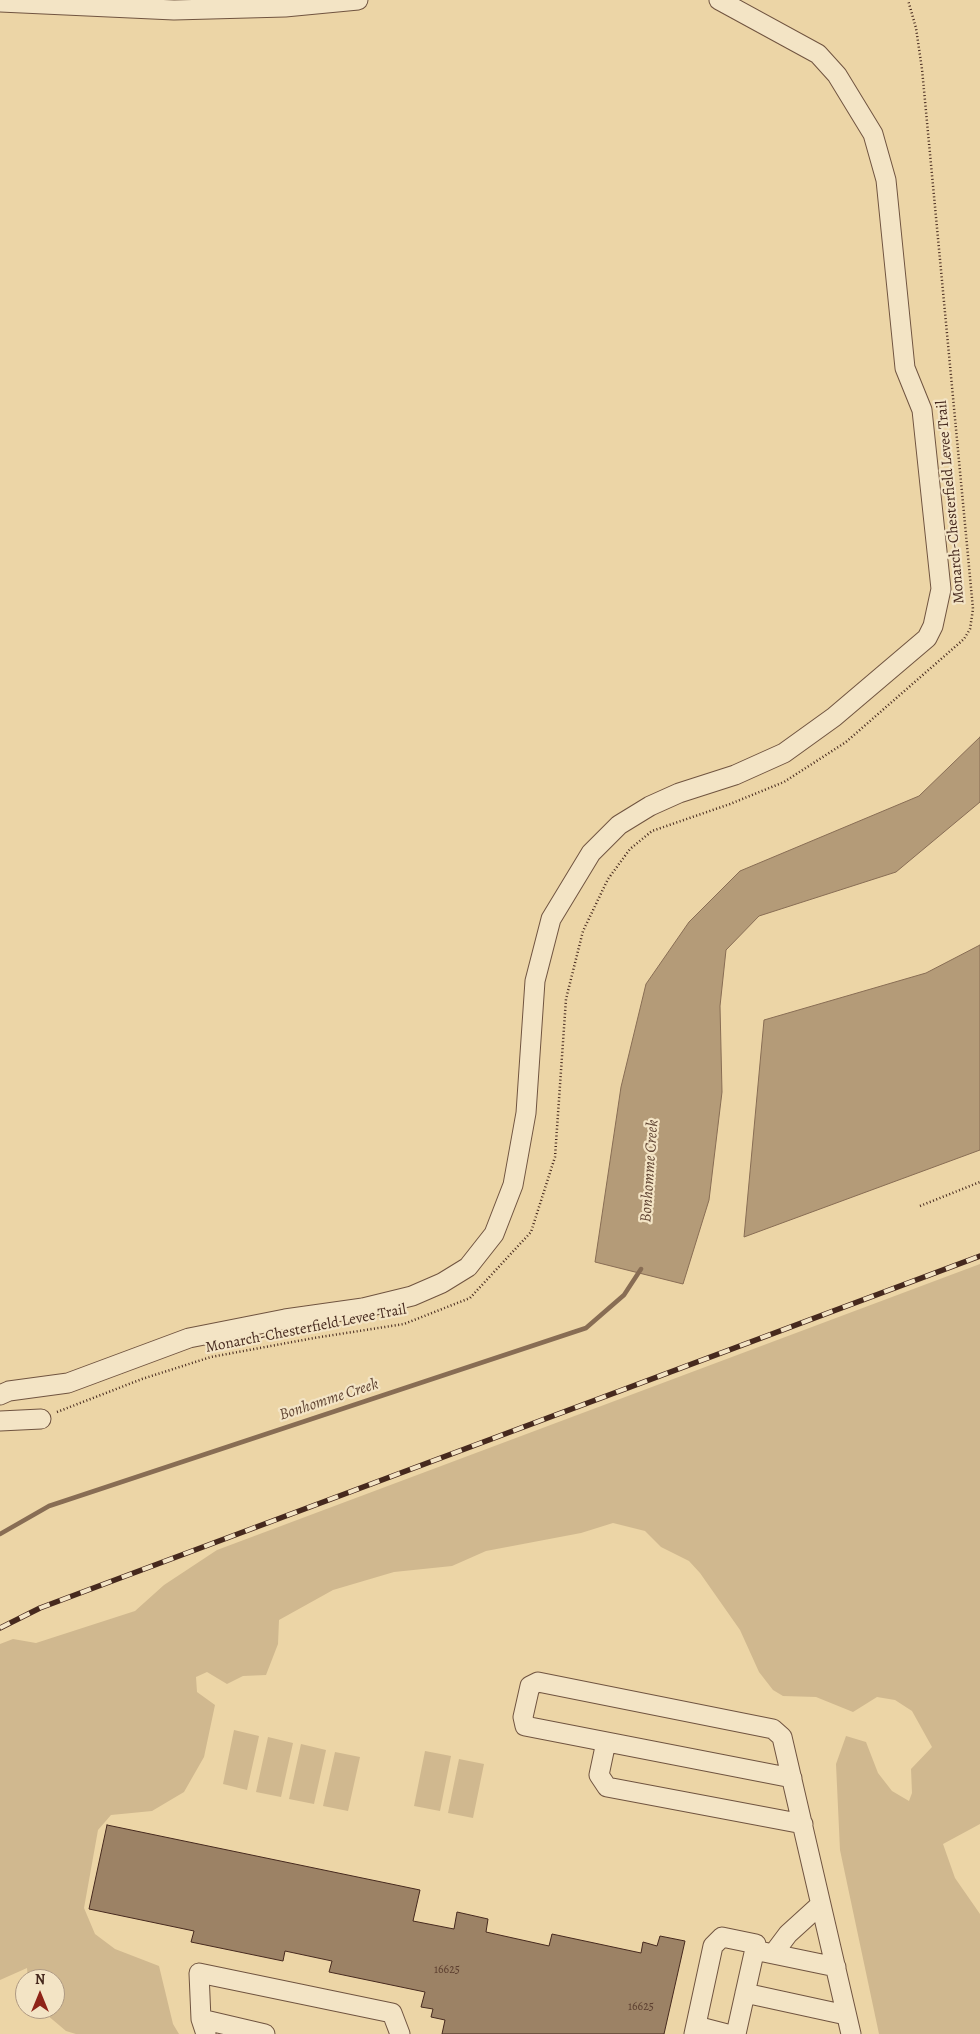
<!DOCTYPE html>
<style>
body{margin:0}
#map{position:relative;width:980px;height:2034px;overflow:hidden;background:#ecd5a6;font-family:Alegreya,serif}
canvas{display:block}
.north{position:absolute;left:15px;top:1969px;width:50px;height:50px;box-sizing:border-box;background:#f3e4c5;border:1px solid #ae9982;border-radius:50%;rotate:0deg;font-size:14px;font-weight:700;line-height:20px;text-align:center;color:#46291e}
.north::after{content:'';display:block;margin:auto;width:18px;height:22px;background:#8f2418;clip-path:polygon(50% 0,100% 100%,50% 72%,0 100%)}
</style>
<div id="map">
<canvas width="980" height="2034"></canvas>
<div class="north">N</div>
</div>
<script>
const context = document.querySelector('canvas').getContext('2d');
context.lineJoin = 'round';
function fillPath(path, color) {
  context.fillStyle = color;
  context.fill(path, 'evenodd');
}
function shape(rows) {
  const path = new Path2D();
  for (const r of rows) {
    path.moveTo(r[0], r[1]);
    for (let i = 2; i < r.length; i += 2) path.lineTo(r[i], r[i + 1]);
  }
  return path;
}
function trace(path, color, width, dash) {
  context.strokeStyle = color;
  context.lineWidth = width;
  context.lineCap = dash ? 'butt' : 'round';
  context.setLineDash(dash || []);
  context.stroke(path);
}
function write(font, color, halo, rows, align = 'center') {
  context.font = font + ' Alegreya,serif';
  context.lineWidth = 4.5;
  context.setLineDash([]);
  context.textBaseline = 'middle';
  context.strokeStyle = halo;
  context.fillStyle = color;
  for (const [text, x, y, turn = 0] of rows) {
    context.save();
    context.translate(x, y);
    context.rotate((+turn || 0) * Math.PI / 180);
    context.textAlign = isNaN(turn) ? turn : align;
    if (halo) context.strokeText(text, 0, 0);
    context.fillText(text, 0, 0);
    context.restore();
  }
}
const green = shape([
 [980,1264,980,1824,943,1844,955,1878,980,1914,980,2034,879,2034,840,1850,836,1764,846,1736,866,1742,878,1773,892,1791,909,1801,912,1793,911,1769,932,1747,912,1711,895,1700,877,1697,853,1712,816,1697,783,1696,773,1690,759,1672,740,1630,700,1573,689,1561,661,1547,645,1531,613,1523,581,1533,486,1551,452,1566,394,1572,333,1590,279,1620,278,1644,266,1675,243,1676,227,1684,207,1672,196,1677,197,1692,215,1705,204,1757,184,1792,152,1811,111,1815,98,1830,84,1908,95,1934,115,1949,159,1966,173,2024,179,2034,76,2034,66,2031,40,2009,55,2009,55,1979,28,1979,27,1968,0,1980,0,1644,13,1639,36,1643,135,1611,164,1585,217,1550],
 [234,1730,259,1736,247,1790,223,1784],
 [268,1737,293,1743,281,1797,256,1792],
 [301,1744,326,1750,314,1804,289,1799],
 [425,1751,451,1756,440,1811,414,1806],
 [335,1752,360,1757,348,1811,323,1806],
 [459,1759,484,1764,473,1818,448,1813]
]);
const water = shape([
 [980,737,980,802,896,872,759,916,726,950,720,1006,722,1092,709,1200,683,1284,595,1262,621,1087,646,984,689,922,740,871,919,796,980,737],
 [980,945,980,1150,744,1237,764,1020,926,973,980,945]
]);
const stream = shape([
 [0,1534,49,1506,586,1328,624,1295,641,1269]
]);
const building = shape([
 [107,1825,420,1890,413,1921,454,1929,457,1912,488,1919,486,1932,549,1946,552,1934,641,1953,643,1942,657,1946,660,1936,685,1941,664,2034,442,2034,445,2020,431,2017,433,2009,421,2007,425,1992,329,1972,332,1961,285,1951,283,1961,191,1942,194,1931,89,1909,107,1825]
]);
const path = shape([
 [920,1206,980,1182],
 [57,1412,142,1379,211,1357,314,1338,404,1324,470,1298,531,1232,555,1157,566,999,583,931,608,879,630,849,652,831,730,804,784,782,846,742,964,639,970,629,973,609,922,69,916,28,908,0]
]);
const minor = shape([
 [0,2,174,10,285,7,358,0],
 [0,1395,9,1391,68,1383,189,1338,285,1319,363,1308,412,1296,442,1283,468,1267,494,1234,513,1185,526,1113,535,981,551,919,591,853,619,825,650,806,679,793,735,775,784,753,834,717,927,638,933,626,941,589,922,410,905,368,886,180,873,134,837,75,818,54,719,0],
 [0,1421,41,1419],
 [606,1742,599,1775,607,1787,803,1824],
 [792,1778,525,1726,523,1717,530,1686,538,1682,773,1729,782,1737,851,2034],
 [754,1950,836,1967],
 [773,1954,788,1934,821,1904],
 [745,1993,846,2015],
 [201,2019,265,2034],
 [696,2026,727,2034],
 [206,2034,201,2019,199,1973,392,2013,400,2034],
 [694,2034,713,1946,722,1937,756,1944,736,2034]
]);
const rail = shape([
 [0,1628,40,1608,980,1256]
]);
const numberNames = [
 ["16625",447,1970],
 ["16625",641,2007]
];
const streetNames = [
 ["Monarch-Chesterfield Levee Trail",951,502,-95],
 ["Monarch-Chesterfield Levee Trail",306,1329,-11]
];
const waterNames = [
 ["Bonhomme Creek",650,1171,-86],
 ["Bonhomme Creek",329,1400,-18]
];
fillPath(green, '#d0b88f');
fillPath(water, '#b49b78');
trace(water, '#886d54', 1);
trace(stream, '#886d54', 4.5);
fillPath(building, '#9c8265');
trace(building, '#46291e', 1);
trace(minor, '#705440', 21);
trace(path, '#46291e', 2.5, [1, 2.5]);
trace(minor, '#f3e4c5', 19);
trace(rail, '#46291e', 5.5);
trace(rail, '#f3e4c5', 4, [11]);
write('12px', '#5c3f30', null, numberNames);
write('15px', '#46291e', '#f3e4c5', streetNames);
write('italic 16px', '#624634', '#f3e4c5', waterNames);
</script>
